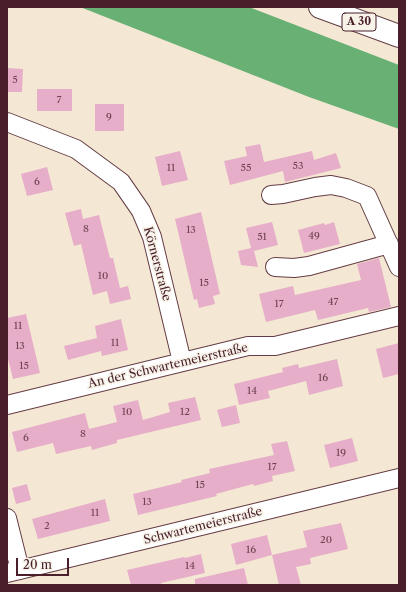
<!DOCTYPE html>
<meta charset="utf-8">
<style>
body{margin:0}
#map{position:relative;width:406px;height:592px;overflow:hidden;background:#f4e8d4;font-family:"Libre Caslon Text",serif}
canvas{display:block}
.frame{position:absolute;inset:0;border:8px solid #4a1f2b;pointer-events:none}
.scale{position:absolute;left:16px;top:558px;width:53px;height:18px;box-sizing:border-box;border:2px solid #4a1f2b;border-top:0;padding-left:5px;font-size:12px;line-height:14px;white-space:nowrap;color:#4a1f2b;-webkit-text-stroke:3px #f7f3e8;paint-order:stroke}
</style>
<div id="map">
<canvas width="406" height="592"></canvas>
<div class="frame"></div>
<div class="scale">20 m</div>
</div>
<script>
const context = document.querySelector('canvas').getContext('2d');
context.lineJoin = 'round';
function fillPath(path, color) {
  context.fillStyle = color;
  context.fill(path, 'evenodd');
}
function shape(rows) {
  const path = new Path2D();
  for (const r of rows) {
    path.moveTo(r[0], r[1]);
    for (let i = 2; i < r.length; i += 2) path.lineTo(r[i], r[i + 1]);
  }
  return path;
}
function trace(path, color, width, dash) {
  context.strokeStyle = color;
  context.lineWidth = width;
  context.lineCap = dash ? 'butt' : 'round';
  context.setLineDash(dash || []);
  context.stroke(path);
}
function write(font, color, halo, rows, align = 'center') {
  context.font = font + ' "Libre Caslon Text",serif';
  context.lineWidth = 3.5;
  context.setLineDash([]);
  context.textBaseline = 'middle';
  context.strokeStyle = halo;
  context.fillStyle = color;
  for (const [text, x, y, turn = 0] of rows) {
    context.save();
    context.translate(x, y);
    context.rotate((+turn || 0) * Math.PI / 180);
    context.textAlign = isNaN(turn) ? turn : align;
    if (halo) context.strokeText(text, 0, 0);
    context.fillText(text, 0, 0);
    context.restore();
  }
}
const forest = shape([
 [80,7,249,7,399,65,399,129,309,97]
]);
const building = shape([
 [7,68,23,69,22,92,7,92],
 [37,89,72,89,72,111,37,111],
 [95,104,124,104,124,131,95,131],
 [260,144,264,162,312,151,314,160,336,153,341,168,285,182,283,171,230,185,224,161,247,156,245,147],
 [180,151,188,180,162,186,155,157],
 [47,167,53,190,27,196,21,174],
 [81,209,83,219,99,215,110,258,113,258,120,288,128,286,131,299,110,304,107,291,93,295,81,244,74,246,65,213],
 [201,212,220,294,213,296,215,304,199,308,197,299,194,300,175,219],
 [272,222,278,245,254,251,258,267,241,265,238,251,251,248,246,228],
 [334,222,340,244,304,253,298,230,324,223,325,225],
 [379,258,391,307,369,312,368,308,318,320,315,310,266,322,259,294,293,286,295,295,361,280,357,264],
 [26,314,40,373,13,379,7,355,7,318],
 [121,319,128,350,102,356,101,351,68,360,64,346,97,338,95,326],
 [399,343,399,374,383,378,376,349],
 [337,359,343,386,309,395,306,381,268,391,270,398,239,405,234,384,283,372,282,368,298,364,299,368],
 [195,397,201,420,117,440,117,443,92,450,91,446,56,454,53,443,17,452,12,432,85,413,89,429,117,422,113,406,138,400,143,420,170,412,168,403],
 [236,405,240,423,222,427,217,410],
 [352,438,358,461,330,468,324,445],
 [287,441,295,471,272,476,273,481,254,486,253,484,216,494,217,496,138,515,133,494,182,482,181,480,210,473,209,469,274,455,271,444],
 [27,484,31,500,16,504,12,488],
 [105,499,110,521,38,539,32,519],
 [341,523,348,549,310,558,311,564,296,567,301,585,279,585,272,555,236,565,231,544,267,535,272,555,307,547,303,531],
 [201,554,205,573,161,583,162,585,131,585,127,570,184,557,185,558],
 [244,568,248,585,195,585,195,579]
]);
const minor = shape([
 [7,122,76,149,121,182,141,211,152,237,182,362],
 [271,195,283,194,315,187,331,185,346,188,367,196,399,267],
 [275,267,294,268,309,266,389,244],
 [7,405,248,346,275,346,399,316],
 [7,518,20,570],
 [7,573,399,478]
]);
const highway = shape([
 [320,7,399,36]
]);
const numberNames = [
 ["5",15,80],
 ["7",59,100],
 ["9",109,117],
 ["53",298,166],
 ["11",171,168],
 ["55",246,168],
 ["6",37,182],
 ["8",86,229],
 ["13",191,230],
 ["49",314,236],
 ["51",262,237],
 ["10",103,276],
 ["15",204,283],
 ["47",333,302],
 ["17",279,304],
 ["11",18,326],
 ["11",115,343],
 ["13",20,346],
 ["15",24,366],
 ["16",323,378],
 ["14",252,391],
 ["10",127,412],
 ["12",185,412],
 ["8",83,434],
 ["6",26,438],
 ["19",341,453],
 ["17",272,467],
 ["15",200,485],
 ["13",147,502],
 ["11",95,513],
 ["2",47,526],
 ["20",326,540],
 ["16",251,550],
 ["14",190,566]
];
const shields = [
 [359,22,34]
];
const shieldNames = [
 ["A 30",359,22]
];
const streetNames = [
 ["Körnerstraße",157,264,75],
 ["An der Schwartemeierstraße",168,366,-13],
 ["Schwartemeierstraße",203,526,-14]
];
fillPath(forest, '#69b075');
fillPath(building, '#e6aec8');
trace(minor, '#643d44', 20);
trace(highway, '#643d44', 24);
trace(minor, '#fff', 18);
trace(highway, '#fff', 22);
write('10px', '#714352', null, numberNames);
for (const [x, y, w] of shields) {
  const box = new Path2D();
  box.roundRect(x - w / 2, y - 9, w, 18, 3);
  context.fillStyle = '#f7f3e8';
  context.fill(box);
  trace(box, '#4a1f2b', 1);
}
write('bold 11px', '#4a1f2b', null, shieldNames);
write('12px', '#4a1f2b', '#f7f3e8', streetNames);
</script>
